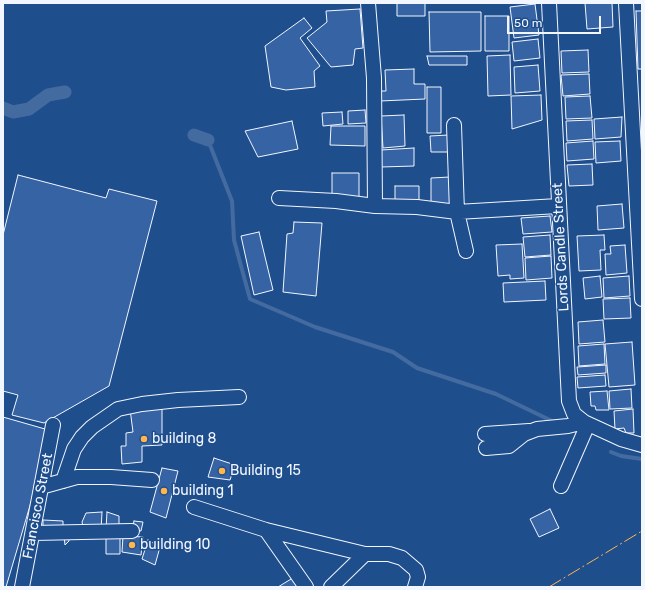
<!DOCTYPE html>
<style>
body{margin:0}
#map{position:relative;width:645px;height:590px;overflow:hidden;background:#1f4e8c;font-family:Rubik,sans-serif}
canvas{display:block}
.frame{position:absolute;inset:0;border:4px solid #f2f6ff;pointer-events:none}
.scale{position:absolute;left:507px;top:16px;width:94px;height:18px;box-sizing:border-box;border:2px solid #f2f6ff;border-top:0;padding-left:5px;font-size:12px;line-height:14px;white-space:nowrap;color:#f2f6ff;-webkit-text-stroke:3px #1f4e8c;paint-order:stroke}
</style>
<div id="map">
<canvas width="645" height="590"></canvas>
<div class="frame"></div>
<div class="scale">50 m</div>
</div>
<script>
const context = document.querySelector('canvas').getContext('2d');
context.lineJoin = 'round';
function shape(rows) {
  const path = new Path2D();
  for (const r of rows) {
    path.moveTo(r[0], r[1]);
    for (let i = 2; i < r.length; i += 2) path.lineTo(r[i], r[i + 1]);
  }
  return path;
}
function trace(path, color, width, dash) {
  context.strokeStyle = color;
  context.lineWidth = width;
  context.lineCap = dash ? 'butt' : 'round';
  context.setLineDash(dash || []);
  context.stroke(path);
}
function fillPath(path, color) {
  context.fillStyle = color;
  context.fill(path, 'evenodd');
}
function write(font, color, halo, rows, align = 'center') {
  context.font = font + ' Rubik,sans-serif';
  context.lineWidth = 3;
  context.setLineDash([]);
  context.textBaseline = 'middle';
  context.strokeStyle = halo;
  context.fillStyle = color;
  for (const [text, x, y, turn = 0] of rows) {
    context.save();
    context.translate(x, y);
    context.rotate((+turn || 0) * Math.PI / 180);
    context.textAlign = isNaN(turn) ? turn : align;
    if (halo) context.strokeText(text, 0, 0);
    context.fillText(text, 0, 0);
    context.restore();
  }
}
const stream = shape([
 [208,140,232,201,234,240,250,299,315,327,393,352,417,368,496,394,554,422],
 [611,452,621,456,642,459]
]);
const canal = shape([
 [3,108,13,112,29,109,48,95,65,92],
 [194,135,208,140]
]);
const building = shape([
 [397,3,425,3,425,16,397,16,397,3],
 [585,3,612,3,613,27,587,29,585,3],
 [535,4,539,35,514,38,510,7,535,4],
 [360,9,363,48,355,49,353,65,331,67,307,38,327,22,326,11,360,9],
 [636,11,642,11,642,69,638,69,636,11],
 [429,12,481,12,481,51,430,52,429,12],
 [485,16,509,16,509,51,485,51,485,16],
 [304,18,312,28,300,38,320,66,314,71,315,87,286,90,271,87,265,46,304,18],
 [538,39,540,58,514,61,512,42,538,39],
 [588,50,589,72,562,73,561,51,588,50],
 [510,55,511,95,488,96,487,56,510,55],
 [427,56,467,56,467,65,429,65,427,56],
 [538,65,540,91,515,93,514,67,538,65],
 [414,69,414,84,425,84,425,99,380,101,380,91,386,91,385,70,414,69],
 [589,74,590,94,563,96,561,75,589,74],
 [427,87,441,87,441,133,427,133,427,87],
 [541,95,542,120,512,129,511,96,541,95],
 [590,96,592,118,566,119,565,97,590,96],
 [365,110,366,123,348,124,348,111,365,110],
 [342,112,343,124,323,126,322,113,342,112],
 [404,115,405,146,383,148,381,116,404,115],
 [622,117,621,137,595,139,594,119,622,117],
 [592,120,593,139,567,141,566,121,592,120],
 [292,121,298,149,258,157,245,131,292,121],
 [331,126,365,126,365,146,330,145,331,126],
 [449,135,450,152,431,152,430,136,449,135],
 [593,141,594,159,567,161,566,143,593,141],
 [620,141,621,161,596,163,595,142,620,141],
 [414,148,414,166,381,167,381,150,414,148],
 [592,164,593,185,569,186,567,165,592,164],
 [332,173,359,173,359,198,332,198,332,173],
 [18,175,106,198,109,189,157,201,109,386,44,423,12,415,18,395,3,391,3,235,18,175],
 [450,177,451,204,431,205,431,178,450,177],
 [395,186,419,186,419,204,395,204,395,186],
 [622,204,624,228,598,230,597,206,622,204],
 [550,216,552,232,523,234,521,218,550,216],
 [294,222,322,223,316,296,283,292,287,234,293,233,294,222],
 [259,232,273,290,254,295,241,236,259,232],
 [550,235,551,255,525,257,523,237,550,235],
 [604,235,605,250,600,250,601,270,579,271,577,236,604,235],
 [522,244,524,278,510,279,510,275,498,276,496,245,522,244],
 [625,245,627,273,606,275,605,254,611,254,610,246,625,245],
 [551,256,552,278,526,280,525,258,551,256],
 [600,276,602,297,585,299,583,278,600,276],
 [629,276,630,296,604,298,603,278,629,276],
 [545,281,546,300,504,302,503,283,545,281],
 [630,298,631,318,604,319,603,299,630,298],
 [603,320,605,342,579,344,578,322,603,320],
 [632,342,635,385,609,387,605,344,632,342],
 [604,344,605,364,579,366,578,346,604,344],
 [606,365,606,373,578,375,577,367,606,365],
 [605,375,606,386,578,388,577,377,605,375],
 [631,389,632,408,610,409,609,391,631,389],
 [607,391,609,410,596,410,595,406,591,406,590,392,607,391],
 [162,408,162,445,142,446,142,462,122,464,121,446,126,446,126,433,133,432,130,409,162,408],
 [633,409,634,433,626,433,624,428,615,429,614,411,633,409],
 [3,417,52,431,6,587,3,587,3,417],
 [214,458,235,465,230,480,208,477,214,458],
 [162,468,178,471,166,518,150,512,162,468],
 [550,509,559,528,539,537,530,519,550,509],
 [102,512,101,531,84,531,82,522,86,513,102,512],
 [107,512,119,516,119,530,106,529,107,512],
 [43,520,63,521,63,531,43,533,43,520],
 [134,521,143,522,141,531,132,530,134,521],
 [106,534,120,535,120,554,106,554,106,534],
 [69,535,69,541,65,545,64,536,69,535],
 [123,536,143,537,141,555,122,552,123,536],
 [148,540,160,547,155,565,142,559,148,540],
 [296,576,303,587,278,587,296,576]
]);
const minor = shape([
 [368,3,374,78,375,206],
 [549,3,569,401,574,414,584,422,621,439,642,445],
 [626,3,642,299],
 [454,125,457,212,466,251],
 [279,198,336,201,375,206,417,207,457,212,558,206],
 [485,434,529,431],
 [486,448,509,446,524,434,537,429,568,426,584,422],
 [63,481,74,449,82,437,92,427,118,409,142,404,178,400,239,397],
 [561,486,588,424],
 [41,487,77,477,111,477,152,480],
 [194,507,266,530,365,554,389,554,402,558,416,570,418,577,415,587],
 [266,530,306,587],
 [33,533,132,531],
 [22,587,53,425],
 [331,587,365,554]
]);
const power = shape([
 [549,587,642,531]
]);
const markers = [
 [144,439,4,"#ffb74d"],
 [222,471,4,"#ffb74d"],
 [164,491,4,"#ffb74d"],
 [132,545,4,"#ffb74d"]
];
const streetNames = [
 ["Lords Candle Street",561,247,-93],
 ["Francisco Street",38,506,-79]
];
const poiNames = [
 ["building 8",152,439],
 ["Building 15",230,471],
 ["building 1",172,491],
 ["building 10",140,545]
];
trace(stream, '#446ba0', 4);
trace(canal, '#446ba0', 13);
fillPath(building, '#3563a3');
trace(building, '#f2f6ff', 1);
trace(minor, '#f2f6ff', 16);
trace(minor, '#1f4e8c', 14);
trace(power, '#ffb74d', 1, [14, 3, 2, 3]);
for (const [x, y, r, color] of markers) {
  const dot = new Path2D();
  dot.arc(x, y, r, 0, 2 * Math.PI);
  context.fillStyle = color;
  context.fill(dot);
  trace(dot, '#1f4e8c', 1.5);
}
write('14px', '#f2f6ff', '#1f4e8c', streetNames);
write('14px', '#f2f6ff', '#1f4e8c', poiNames, 'left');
</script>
